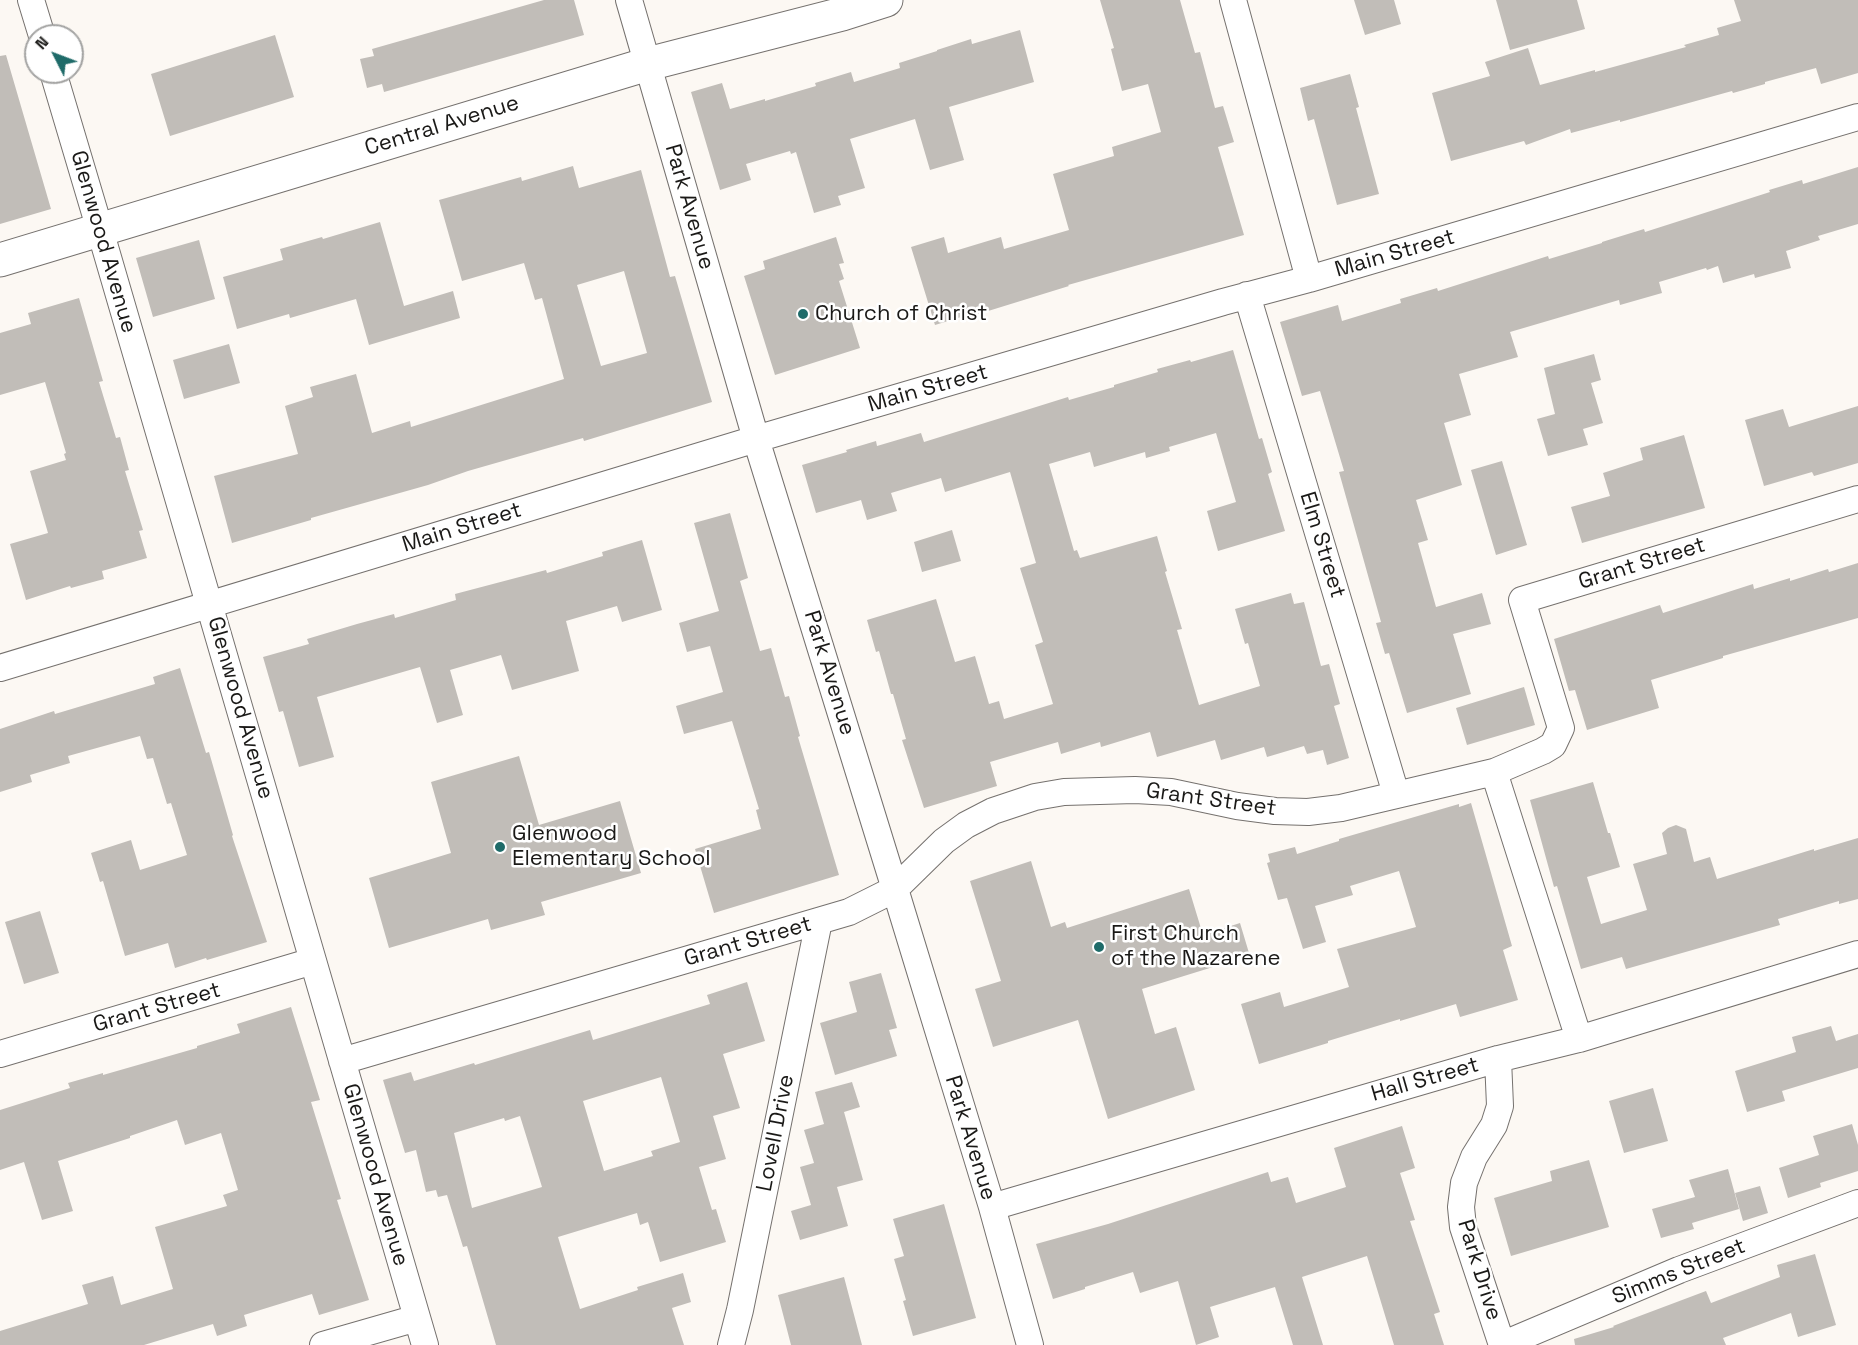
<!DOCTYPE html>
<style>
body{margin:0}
#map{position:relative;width:1858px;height:1345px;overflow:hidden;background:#fcf8f3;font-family:"Space Grotesk",sans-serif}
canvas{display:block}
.north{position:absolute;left:24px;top:24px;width:60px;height:60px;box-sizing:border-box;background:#fff;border:2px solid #a3a3a2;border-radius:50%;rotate:312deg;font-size:16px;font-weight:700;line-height:24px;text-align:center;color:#1a1917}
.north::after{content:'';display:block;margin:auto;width:21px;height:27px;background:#1f6b69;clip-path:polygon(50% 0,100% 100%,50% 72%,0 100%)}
</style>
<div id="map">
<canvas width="1858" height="1345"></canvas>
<div class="north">N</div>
</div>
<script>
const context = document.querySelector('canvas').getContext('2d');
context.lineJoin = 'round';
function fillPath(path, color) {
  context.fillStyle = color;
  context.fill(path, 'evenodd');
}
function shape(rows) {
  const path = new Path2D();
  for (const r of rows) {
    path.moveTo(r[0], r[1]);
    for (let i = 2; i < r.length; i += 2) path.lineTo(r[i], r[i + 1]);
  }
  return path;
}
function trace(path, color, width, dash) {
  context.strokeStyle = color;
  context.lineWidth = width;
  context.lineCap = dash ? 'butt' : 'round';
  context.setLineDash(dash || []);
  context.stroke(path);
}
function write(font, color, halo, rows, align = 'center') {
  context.font = font + ' "Space Grotesk",sans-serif';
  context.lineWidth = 5;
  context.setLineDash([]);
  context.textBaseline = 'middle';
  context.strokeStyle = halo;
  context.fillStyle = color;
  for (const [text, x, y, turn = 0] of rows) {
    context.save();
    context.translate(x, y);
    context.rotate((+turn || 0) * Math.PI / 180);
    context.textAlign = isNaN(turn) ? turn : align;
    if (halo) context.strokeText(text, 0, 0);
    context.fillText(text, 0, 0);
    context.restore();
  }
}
const building = shape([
 [544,0,574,0,584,35,384,92,382,84,367,88,360,59,374,56,372,49],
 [1100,0,1180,0,1195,53,1200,52,1215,108,1223,106,1234,142,1218,147,1244,235,1068,285,1069,286,972,316,971,314,935,325,911,247,944,237,948,253,1001,237,1004,249,1069,230,1053,174,1114,156,1112,147,1161,132,1148,84,1122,91,1111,49,1114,48],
 [1354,0,1394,0,1401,24,1365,35],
 [1496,0,1577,0,1585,29,1510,50],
 [1734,0,1858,0,1858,73,1821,84,1816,68,1765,82,1765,84,1733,93,1732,91,1620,122,1620,120,1571,133,1570,129,1526,145,1524,141,1451,161,1432,93,1490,76,1485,62,1528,48,1540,85,1595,70,1595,72,1686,47,1684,45,1719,35,1717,28,1741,21],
 [1020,30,1034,82,949,107,964,160,930,170,915,119,850,139,865,188,838,196,841,205,814,213,796,152,791,154,790,151,746,164,751,180,720,190,691,92,722,83,730,109,765,99,765,101,816,86,815,83,851,72,854,82,900,68,899,63,937,51,937,50,971,39,972,44],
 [275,35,294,97,170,136,151,74],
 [6,55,51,209,0,224,0,56],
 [1350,74,1359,107,1356,108,1379,194,1337,205,1314,119,1308,121,1300,88],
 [573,166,579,188,641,170,670,277,675,276,712,402,584,441,583,438,468,471,428,485,311,518,311,520,232,543,214,476,298,454,285,406,313,397,310,387,356,374,372,433,410,421,411,427,564,379,542,298,535,300,524,263,462,281,439,200,521,177,522,181],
 [624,271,647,353,601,366,577,285],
 [1858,167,1858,224,1818,236,1820,240,1786,251,1791,268,1755,278,1754,274,1723,283,1718,266,1707,270,1706,268,1659,282,1662,293,1620,305,1619,300,1510,332,1518,357,1459,374,1471,415,1444,423,1462,485,1416,500,1428,540,1418,543,1436,607,1482,593,1491,624,1453,634,1471,694,1407,713,1389,653,1385,654,1376,623,1381,622,1339,472,1344,471,1320,391,1302,396,1280,322,1338,305,1342,321,1401,303,1400,299,1437,288,1438,291,1548,256,1549,259,1602,243,1602,242,1644,229,1645,232,1770,192,1769,190,1802,180,1803,184],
 [380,222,404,306,453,291,460,318,369,345,356,299,290,318,289,314,237,329,223,277,283,260,280,249,322,237,323,239],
 [836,237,844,263,839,264,844,279,839,281,860,348,775,375,744,276,765,269,763,261],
 [199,240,215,299,153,317,136,258],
 [79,298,103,381,99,382,116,438,120,437,129,470,125,471,143,530,139,531,147,558,102,571,104,579,71,588,70,586,26,600,10,544,48,533,30,471,66,460,64,454,66,453,45,382,0,395,0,333,31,324,28,313],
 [229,344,240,383,184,399,173,360],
 [1233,350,1259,439,1262,438,1272,472,1268,474,1285,531,1218,551,1207,511,1236,502,1216,433,1169,447,1170,451,1146,458,1145,452,1094,467,1090,452,1049,464,1074,551,1077,550,1080,558,1157,536,1167,571,1165,572,1182,629,1177,630,1199,705,1260,686,1248,643,1245,644,1235,609,1291,593,1294,604,1304,602,1321,666,1329,664,1340,704,1334,706,1349,758,1327,765,1323,750,1307,754,1304,746,1267,757,1264,747,1221,760,1215,740,1157,757,1150,732,1101,747,1100,742,1061,754,1058,742,990,762,997,786,924,808,902,740,906,739,893,694,891,694,879,651,876,652,867,620,936,599,955,662,975,656,989,704,999,701,1004,719,1053,704,1035,645,1043,642,1020,568,1036,563,1010,472,945,492,941,478,891,493,897,511,867,520,861,500,816,513,802,465,847,452,846,450,876,441,877,446,921,433,924,442,1068,397,1069,400,1114,387,1114,385,1158,372,1157,369,1190,360,1191,362],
 [1594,354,1601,380,1591,383,1603,423,1583,429,1588,445,1548,456,1537,419,1555,414,1544,368],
 [1858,406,1858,463,1814,476,1812,472,1764,486,1745,420,1783,409,1789,427],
 [1684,435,1705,508,1582,543,1571,507,1610,496,1603,473,1643,460,1640,448],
 [1502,461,1527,545,1496,555,1471,470],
 [730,513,748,578,740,581,760,651,771,648,785,697,789,696,800,736,798,737,839,875,714,913,695,849,761,829,756,810,759,809,732,721,684,734,676,706,723,692,710,646,687,652,679,623,719,611,694,523],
 [952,530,961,561,922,572,914,542],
 [642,540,662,610,622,622,617,606,566,621,579,671,512,690,501,655,450,670,463,715,437,723,420,667,317,697,334,757,299,767,283,711,279,712,263,657,309,644,307,639,357,624,394,614,395,618,456,600,455,594,546,570,547,573,603,556,602,552],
 [1858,563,1858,618,1723,656,1723,658,1651,680,1659,708,1587,730,1575,690,1569,691,1554,639,1660,605,1663,613,1753,584,1754,589,1790,578,1790,581,1828,569,1829,572],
 [180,668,206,753,209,752,233,835,232,836,267,942,207,960,206,958,175,968,168,943,125,956,103,881,100,882,91,853,131,840,140,870,187,855,171,803,167,804,153,758,147,759,140,736,68,756,70,763,30,775,32,782,0,792,0,729,54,711,55,714,155,684,153,677],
 [1524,687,1535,725,1467,745,1456,708],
 [519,756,539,825,620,801,641,873,541,902,545,915,491,930,488,919,389,948,369,878,451,853,431,782],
 [1593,782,1608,833,1610,833,1620,867,1587,877,1601,924,1647,910,1633,864,1667,854,1662,833,1668,828,1676,825,1686,829,1694,862,1710,857,1717,879,1814,849,1814,851,1858,838,1858,899,1839,904,1839,901,1778,919,1780,925,1626,969,1622,957,1581,969,1557,886,1554,887,1530,800],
 [1471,803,1512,946,1503,950,1518,1000,1460,1017,1456,1004,1400,1021,1400,1019,1328,1041,1328,1043,1259,1064,1241,1004,1280,992,1284,1007,1349,987,1337,949,1416,927,1399,871,1350,886,1353,895,1315,906,1326,942,1303,949,1287,898,1278,900,1267,863,1270,862,1268,854,1295,847,1297,854,1339,841,1339,839,1459,804,1459,807],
 [1031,861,1051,927,1065,922,1067,928,1189,889,1203,935,1240,923,1249,953,1213,965,1213,967,1142,989,1155,1034,1176,1027,1195,1090,1108,1119,1078,1020,993,1047,975,989,1001,981,970,881],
 [40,911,59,973,24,984,5,922],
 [881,973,897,1028,889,1030,897,1056,835,1075,820,1023,857,1012,849,982],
 [747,982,765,1041,723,1054,740,1108,713,1116,726,1159,699,1167,712,1210,716,1209,726,1242,660,1262,648,1222,640,1225,637,1213,558,1237,580,1309,638,1290,637,1287,683,1273,691,1302,672,1308,684,1345,496,1345,467,1246,463,1247,447,1195,438,1197,436,1190,426,1192,416,1150,405,1153,383,1080,411,1072,414,1081,474,1063,475,1065,590,1030,593,1040,710,1004,707,995],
 [661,1077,680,1142,651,1151,653,1156,604,1171,583,1101],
 [520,1116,542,1187,472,1208,454,1133,504,1118,505,1121],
 [291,1007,320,1100,311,1102,341,1199,337,1200,369,1300,319,1315,312,1294,244,1315,247,1326,217,1336,213,1324,144,1345,0,1345,0,1331,88,1304,82,1285,113,1276,121,1305,173,1289,155,1227,227,1206,223,1195,238,1190,221,1133,185,1145,177,1120,130,1136,130,1138,58,1161,73,1211,42,1220,24,1162,0,1170,0,1110,70,1088,68,1083,103,1073,103,1075,197,1048,197,1046,240,1033,237,1024],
 [1831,1026,1836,1041,1858,1034,1858,1068,1782,1091,1785,1101,1747,1112,1735,1071,1796,1052,1792,1037],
 [852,1082,860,1107,844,1112,863,1180,837,1187,848,1226,800,1240,791,1211,811,1205,800,1167,814,1163,804,1130,824,1124,815,1092],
 [1653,1088,1668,1141,1624,1153,1609,1101],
 [1852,1124,1858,1145,1858,1171,1820,1183,1821,1187,1788,1198,1779,1168,1819,1155,1813,1136],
 [1402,1126,1415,1168,1400,1173,1415,1220,1410,1221,1440,1312,1434,1314,1444,1345,1394,1345,1367,1256,1302,1277,1323,1345,1293,1345,1275,1287,1210,1307,1219,1337,1196,1345,1178,1281,1140,1293,1133,1272,1085,1287,1085,1289,1053,1299,1036,1244,1108,1224,1268,1172,1271,1182,1288,1177,1296,1203,1346,1187,1334,1148],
 [1589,1160,1609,1227,1511,1256,1494,1198,1552,1181,1550,1171],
 [1728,1169,1739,1209,1692,1223,1694,1229,1661,1238,1652,1209,1695,1197,1689,1180],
 [1760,1186,1768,1213,1743,1221,1735,1193],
 [944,1204,976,1318,913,1336,903,1301,906,1300,894,1259,904,1256,893,1219],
 [1815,1254,1836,1325,1798,1337,1791,1313,1723,1338,1726,1345,1575,1345,1574,1339,1614,1327,1613,1326,1706,1291,1711,1303,1780,1277,1777,1265],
 [844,1277,862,1345,791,1345,778,1295]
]);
const minor = shape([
 [31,0,42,36],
 [629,0,756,439,895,889,992,1207,1030,1345],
 [1233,0,1309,279],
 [53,72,100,230,425,1345],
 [1247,295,1396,794],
 [0,668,756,439,1223,302,1309,279,1858,117],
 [1494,772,1579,1039],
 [0,1054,313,961],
 [1498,1059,1500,1106,1494,1125,1474,1157,1464,1183,1461,1207,1463,1227,1502,1345],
 [342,1061,849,912,895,889,944,841,966,825,993,811,1035,797,1064,792,1135,790,1171,792,1237,806,1275,811,1308,812,1341,808,1494,772,1543,751,1553,745,1561,728,1522,600,1858,499],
 [992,1207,1498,1059,1579,1039,1858,954],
 [323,1345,417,1318],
 [731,1345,740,1310,819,921],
 [1502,1345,1679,1270,1858,1203]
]);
const tertiary = shape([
 [0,260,648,64,842,14,886,0]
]);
const markers = [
 [803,314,6,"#1f6b69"],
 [500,847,6,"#1f6b69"],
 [1099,947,6,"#1f6b69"]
];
const streetNames = [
 ["Central Avenue",442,126,-17],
 ["Park Avenue",689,207,74],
 ["Glenwood Avenue",103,242,74],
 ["Main Street",1395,254,-16],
 ["Main Street",928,389,-16],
 ["Main Street",462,528,-17],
 ["Elm Street",1322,545,73],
 ["Grant Street",1642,564,-17],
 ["Park Avenue",829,673,73],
 ["Glenwood Avenue",240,708,74],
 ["Grant Street",1211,800,8],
 ["Grant Street",748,942,-16],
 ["Grant Street",157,1008,-16],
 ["Hall Street",1425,1080,-16],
 ["Lovell Drive",776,1133,-79],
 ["Park Avenue",970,1138,73],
 ["Glenwood Avenue",375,1175,74],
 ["Park Drive",1479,1270,73],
 ["Simms Street",1679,1272,-22]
];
const poiNames = [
 ["Church of Christ",815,314],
 ["Glenwood",512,834],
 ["Elementary School",512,859],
 ["First Church",1111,934],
 ["of the Nazarene",1111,959]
];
fillPath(building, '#c1bdb8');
trace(minor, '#75716e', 28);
trace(tertiary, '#75716e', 35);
trace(minor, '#fff', 26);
trace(tertiary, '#fff', 33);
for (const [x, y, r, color] of markers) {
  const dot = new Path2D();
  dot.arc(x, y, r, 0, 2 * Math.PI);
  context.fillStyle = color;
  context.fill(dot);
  trace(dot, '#fff', 2);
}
write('22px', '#1a1917', '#fff', streetNames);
write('22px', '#1a1917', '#fff', poiNames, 'left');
</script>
